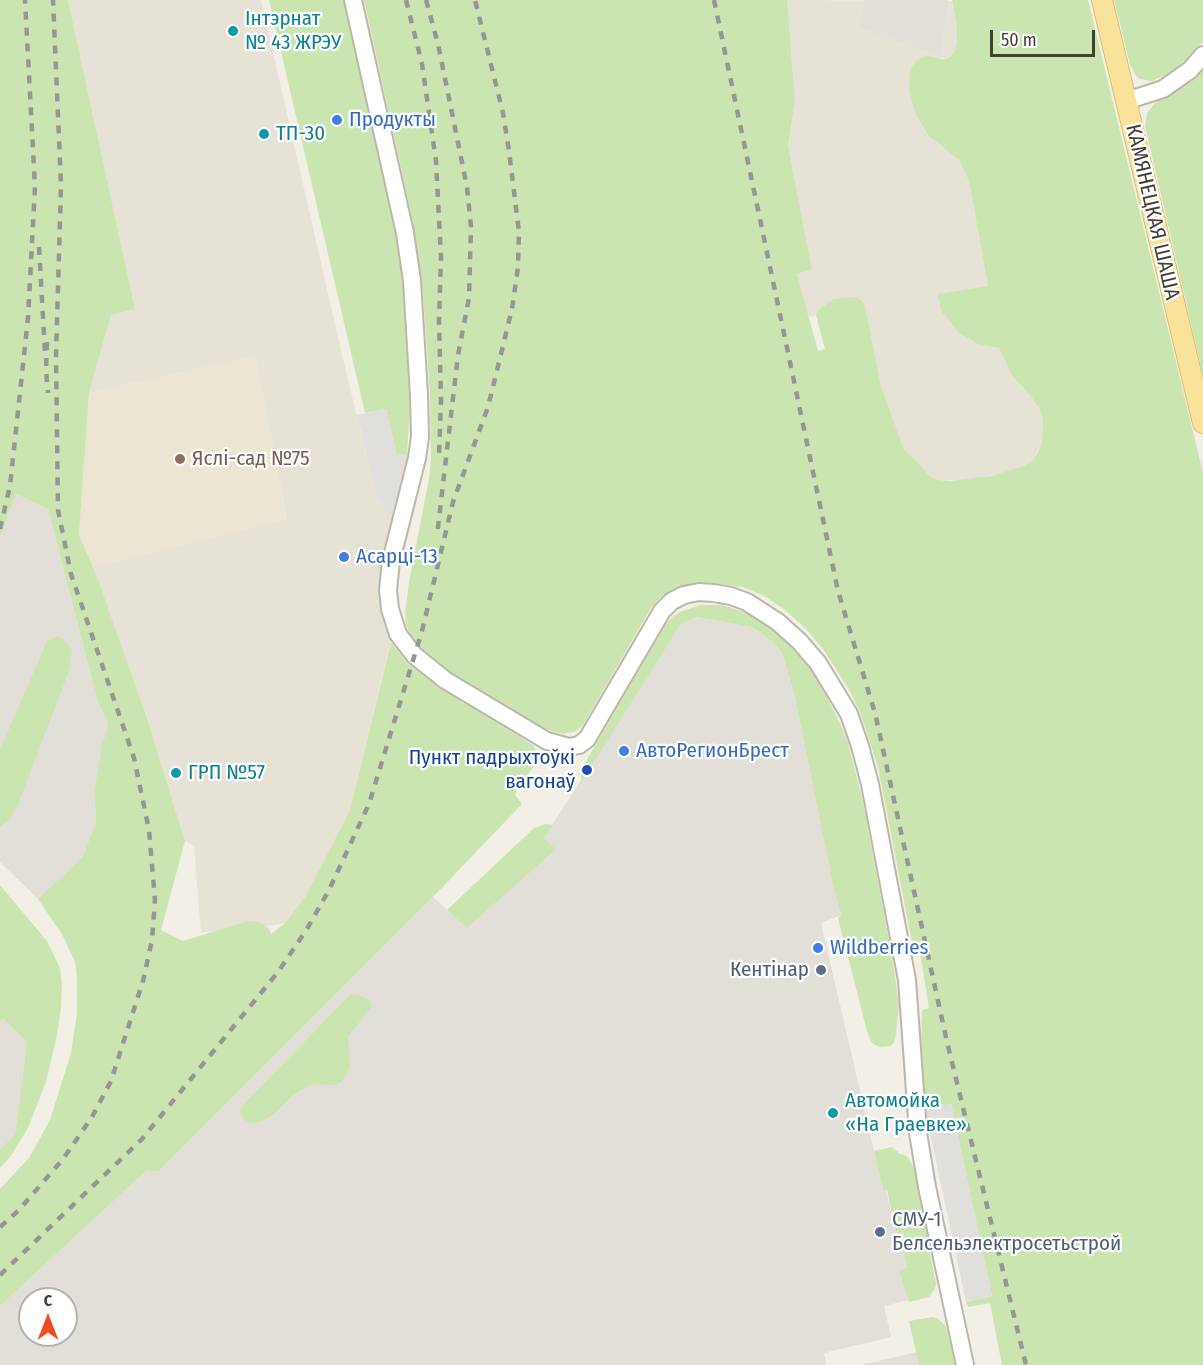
<!DOCTYPE html>
<meta charset="utf-8">
<style>
body{margin:0}
#map{position:relative;width:1203px;height:1365px;overflow:hidden;background:#f2efe7;font-family:"Fira Sans Condensed",sans-serif}
canvas{display:block}
.north{position:absolute;left:18px;top:1287px;width:60px;height:60px;box-sizing:border-box;background:#fff;border:2px solid #b5b3af;border-radius:50%;rotate:0deg;font-size:16px;font-weight:700;line-height:24px;text-align:center;color:#454036}
.north::after{content:'';display:block;margin:auto;width:21px;height:27px;background:#ee4b22;clip-path:polygon(50% 0,100% 100%,50% 72%,0 100%)}
.scale{position:absolute;left:990px;top:30px;width:105px;height:27px;box-sizing:border-box;border:3px solid #454036;border-top:0;padding-left:8px;font-size:18px;line-height:21px;white-space:nowrap;color:#454036;-webkit-text-stroke:4px #fff;paint-order:stroke}
</style>
<div id="map">
<canvas width="1203" height="1365"></canvas>
<div class="north">С</div>
<div class="scale">50 m</div>
</div>
<script>
const context = document.querySelector('canvas').getContext('2d');
context.lineJoin = 'round';
function fillPath(path, color) {
  context.fillStyle = color;
  context.fill(path, 'evenodd');
}
function shape(rows) {
  const path = new Path2D();
  for (const r of rows) {
    path.moveTo(r[0], r[1]);
    for (let i = 2; i < r.length; i += 2) path.lineTo(r[i], r[i + 1]);
  }
  return path;
}
function trace(path, color, width, dash) {
  context.strokeStyle = color;
  context.lineWidth = width;
  context.lineCap = dash ? 'butt' : 'round';
  context.setLineDash(dash || []);
  context.stroke(path);
}
function write(font, color, halo, rows, align = 'center') {
  context.font = font + ' "Fira Sans Condensed",sans-serif';
  context.lineWidth = 4.5;
  context.setLineDash([]);
  context.textBaseline = 'middle';
  context.strokeStyle = halo;
  context.fillStyle = color;
  for (const [text, x, y, turn = 0] of rows) {
    context.save();
    context.translate(x, y);
    context.rotate((+turn || 0) * Math.PI / 180);
    context.textAlign = isNaN(turn) ? turn : align;
    if (halo) context.strokeText(text, 0, 0);
    context.fillText(text, 0, 0);
    context.restore();
  }
}
const residential = shape([
 [68,0,261,0,343,359,377,498,386,513,400,523,394,545,394,627,350,810,305,897,285,923,237,931,201,932,194,846,185,841,147,718,99,582,92,567,287,519,255,356,89,393,111,315,135,309],
 [787,0,952,1,957,26,957,42,954,53,950,58,920,58,913,63,910,70,909,91,916,116,922,126,929,136,959,160,969,181,988,286,938,294,978,344,999,347,1012,376,1030,395,1039,408,1043,420,1042,442,1034,459,1024,466,1011,472,964,480,938,480,930,476,903,447,881,386,865,307,849,297,833,299,819,309,816,315,809,317,796,274,812,269,788,146,795,101]
]);
const industrial = shape([
 [865,0,948,0,940,56,860,27],
 [16,494,48,509,98,702,108,724,94,791,96,822,83,856,38,899,0,862,0,538],
 [697,617,752,627,772,641,782,652,795,699,833,885,841,915,821,923,883,1190,886,1190,896,1233,903,1231,906,1243,901,1245,907,1269,899,1270,909,1300,884,1306,891,1337,824,1353,826,1365,0,1365,0,1306,147,1170,158,1172,433,897,467,928,555,848,544,838,681,624],
 [30,1299,66,1299,66,1335,30,1335],
 [3,1019,27,1042,15,1135,0,1149,0,1022],
 [917,1352,920,1365,862,1365]
]);
const education = shape([
 [255,356,287,520,92,567,79,535,89,393]
]);
const green = shape([
 [0,0,68,0,135,309,111,315,89,393,79,535,99,582,147,718,185,841,161,930,183,941,245,922,254,921,264,924,269,929,271,934,285,923,305,897,350,810,391,642,406,662,436,685,533,745,540,758,517,789,515,795,522,804,433,897,158,1172,147,1170,0,1306,0,1189,29,1158,50,1120,71,1053,77,1013,77,977,75,962,63,936,38,899,83,856,96,822,94,791,100,759,102,742,105,737,108,724,98,702,48,509,16,494,0,538],
 [269,0,345,0,398,246,403,290,410,405,407,456,396,453,386,409,365,413],
 [364,0,787,0,795,101,788,146,812,269,797,274,818,351,825,349,816,315,819,309,833,299,849,297,857,298,862,301,865,306,881,386,903,447,930,476,938,480,950,481,991,476,1024,466,1034,459,1039,450,1042,442,1043,420,1039,408,1030,395,1012,376,999,348,978,344,958,332,942,312,937,294,988,286,969,181,959,160,929,136,916,116,909,91,910,70,913,64,920,58,927,56,943,59,949,58,954,53,957,42,957,26,952,0,1088,0,1203,473,1203,1365,1002,1365,990,1303,968,1307,966,1302,992,1296,951,1104,925,1109,921,1044,922,1010,929,1008,920,953,914,953,878,767,861,715,850,691,823,649,805,628,785,610,764,596,743,587,705,582,674,589,661,597,651,608,583,725,576,731,563,734,545,729,447,670,415,644,406,625,405,614,409,582,429,479,431,459,430,394,423,294,413,223],
 [1114,0,1203,0,1203,41,1189,57,1170,73,1152,81,1140,79,1136,76,1130,64],
 [1203,70,1203,375,1145,126,1147,113,1156,102,1182,86],
 [700,605,722,605,747,613,775,631,805,662,817,678,836,715,847,740,862,797,893,961,899,1006,896,1035,893,1044,890,1046,880,1047,875,1045,871,1042,867,1031,838,918,841,915,833,885,795,698,782,652,772,641,752,627,697,617,681,624,581,782,581,773,585,763,665,625,672,617,680,612],
 [58,636,66,642,71,650,70,668,17,807,11,818,0,827,0,750,47,641],
 [546,824,553,825,544,838,556,849,467,928,447,910,534,828],
 [0,885,47,941,60,968,62,985,61,1007,57,1035,46,1082,28,1128,10,1157,0,1168,0,1149,15,1135,27,1042,3,1019,0,1022],
 [357,994,370,1001,371,1008,348,1036,350,1064,347,1074,341,1082,335,1085,315,1084,304,1088,292,1096,273,1115,262,1121,253,1123,246,1121,241,1116,240,1110,244,1104,350,995],
 [892,1147,900,1154,907,1156,914,1168,928,1229,928,1244,936,1283,935,1289,929,1297,909,1302,899,1270,907,1268,901,1244,906,1243,903,1232,896,1233,887,1190,883,1190,874,1151],
 [932,1317,937,1318,945,1325,957,1365,919,1365,909,1321]
]);
const parking = shape([
 [386,409,396,453,417,458,400,523,386,513,377,498,357,415],
 [951,1104,992,1296,966,1302,925,1109]
]);
const minor = shape([
 [353,0,405,233,412,281,419,395,420,437,417,458,391,561,388,590,390,609,398,634,414,655,445,680,547,741,569,747,579,745,587,739,662,611,672,601,684,595,699,592,714,593,731,596,747,602,778,622,800,642,818,663,849,714,860,746,870,784,907,980,918,1133,927,1187,965,1365],
 [1126,101,1163,89,1190,70,1203,55]
]);
const major = shape([
 [1102,0,1203,423]
]);
const rail = shape([
 [406,0,422,64,436,161,441,257,439,321,441,400,439,456],
 [426,0,438,44,467,187,471,227,469,298,458,355,437,536],
 [714,0,838,591,875,713,947,1042,1026,1365],
 [39,247,45,352],
 [47,342,46,370,48,393],
 [0,529,10,486,28,318,35,187,25,0],
 [0,1227,19,1210,63,1159,92,1117,111,1081,143,981,152,940,155,900,149,830,134,758,71,574,58,510,56,356,61,185,53,0],
 [0,1275,142,1139,278,972,307,929,329,890,369,804,422,631,453,502,488,407,512,309,518,267,519,232,509,151,503,113,475,0]
]);
const markers = [
 [233,31,6,"#0f9aa8"],
 [337,120,6,"#3f7fe0"],
 [264,134,6,"#0f9aa8"],
 [180,459,6,"#8d6e63"],
 [344,557,6,"#3f7fe0"],
 [624,751,6,"#3f7fe0"],
 [587,770,6,"#1a4fb4"],
 [176,773,6,"#0f9aa8"],
 [818,948,6,"#3f7fe0"],
 [821,970,6,"#5c6f8a"],
 [833,1113,6,"#0f9aa8"],
 [880,1232,6,"#5c6f8a"]
];
const cultureNames = [
 ["Інтэрнат",245,19],
 ["№ 43 ЖРЭУ",245,43],
 ["ТП-30",276,134],
 ["ГРП №57",188,773],
 ["Автомойка",845,1101],
 ["«На Граевке»",845,1125]
];
const shopNames = [
 ["Продукты",349,120],
 ["Асарці-13",356,557],
 ["АвтоРегионБрест",636,751],
 ["Wildberries",830,948]
];
const streetNames = [
 ["КАМЯНЕЦКАЯ ШАША",1152,212,77]
];
const educationNames = [
 ["Яслі-сад №75",192,459]
];
const transitNames = [
 ["Пункт падрыхтоўкі",575,758],
 ["вагонаў",575,782]
];
const serviceNames = [
 ["Кентінар",809,970],
 ["СМУ-1",892,1220,"left"],
 ["Белсельэлектросетьстрой",892,1244,"left"]
];
fillPath(residential, '#e6e2d5');
fillPath(industrial, '#e2ded8');
fillPath(education, '#ebe5d1');
fillPath(green, '#cbe5b1');
fillPath(parking, '#e1dfdb');
trace(minor, '#bdb7aa', 20);
trace(major, '#ddc06a', 22);
trace(minor, '#fff', 16);
trace(major, '#f9e299', 20);
trace(rail, '#969696', 4.5, [8, 8]);
for (const [x, y, r, color] of markers) {
  const dot = new Path2D();
  dot.arc(x, y, r, 0, 2 * Math.PI);
  context.fillStyle = color;
  context.fill(dot);
  trace(dot, '#fff', 2);
}
write('21px', '#0d838f', '#fff', cultureNames, 'left');
write('21px', '#366cbe', '#fff', shopNames, 'left');
write('21px', '#454036', '#fff', streetNames);
write('21px', '#785e54', '#fff', educationNames, 'left');
write('21px', '#164399', '#fff', transitNames, 'right');
write('21px', '#4e5e75', '#fff', serviceNames, 'right');
</script>
